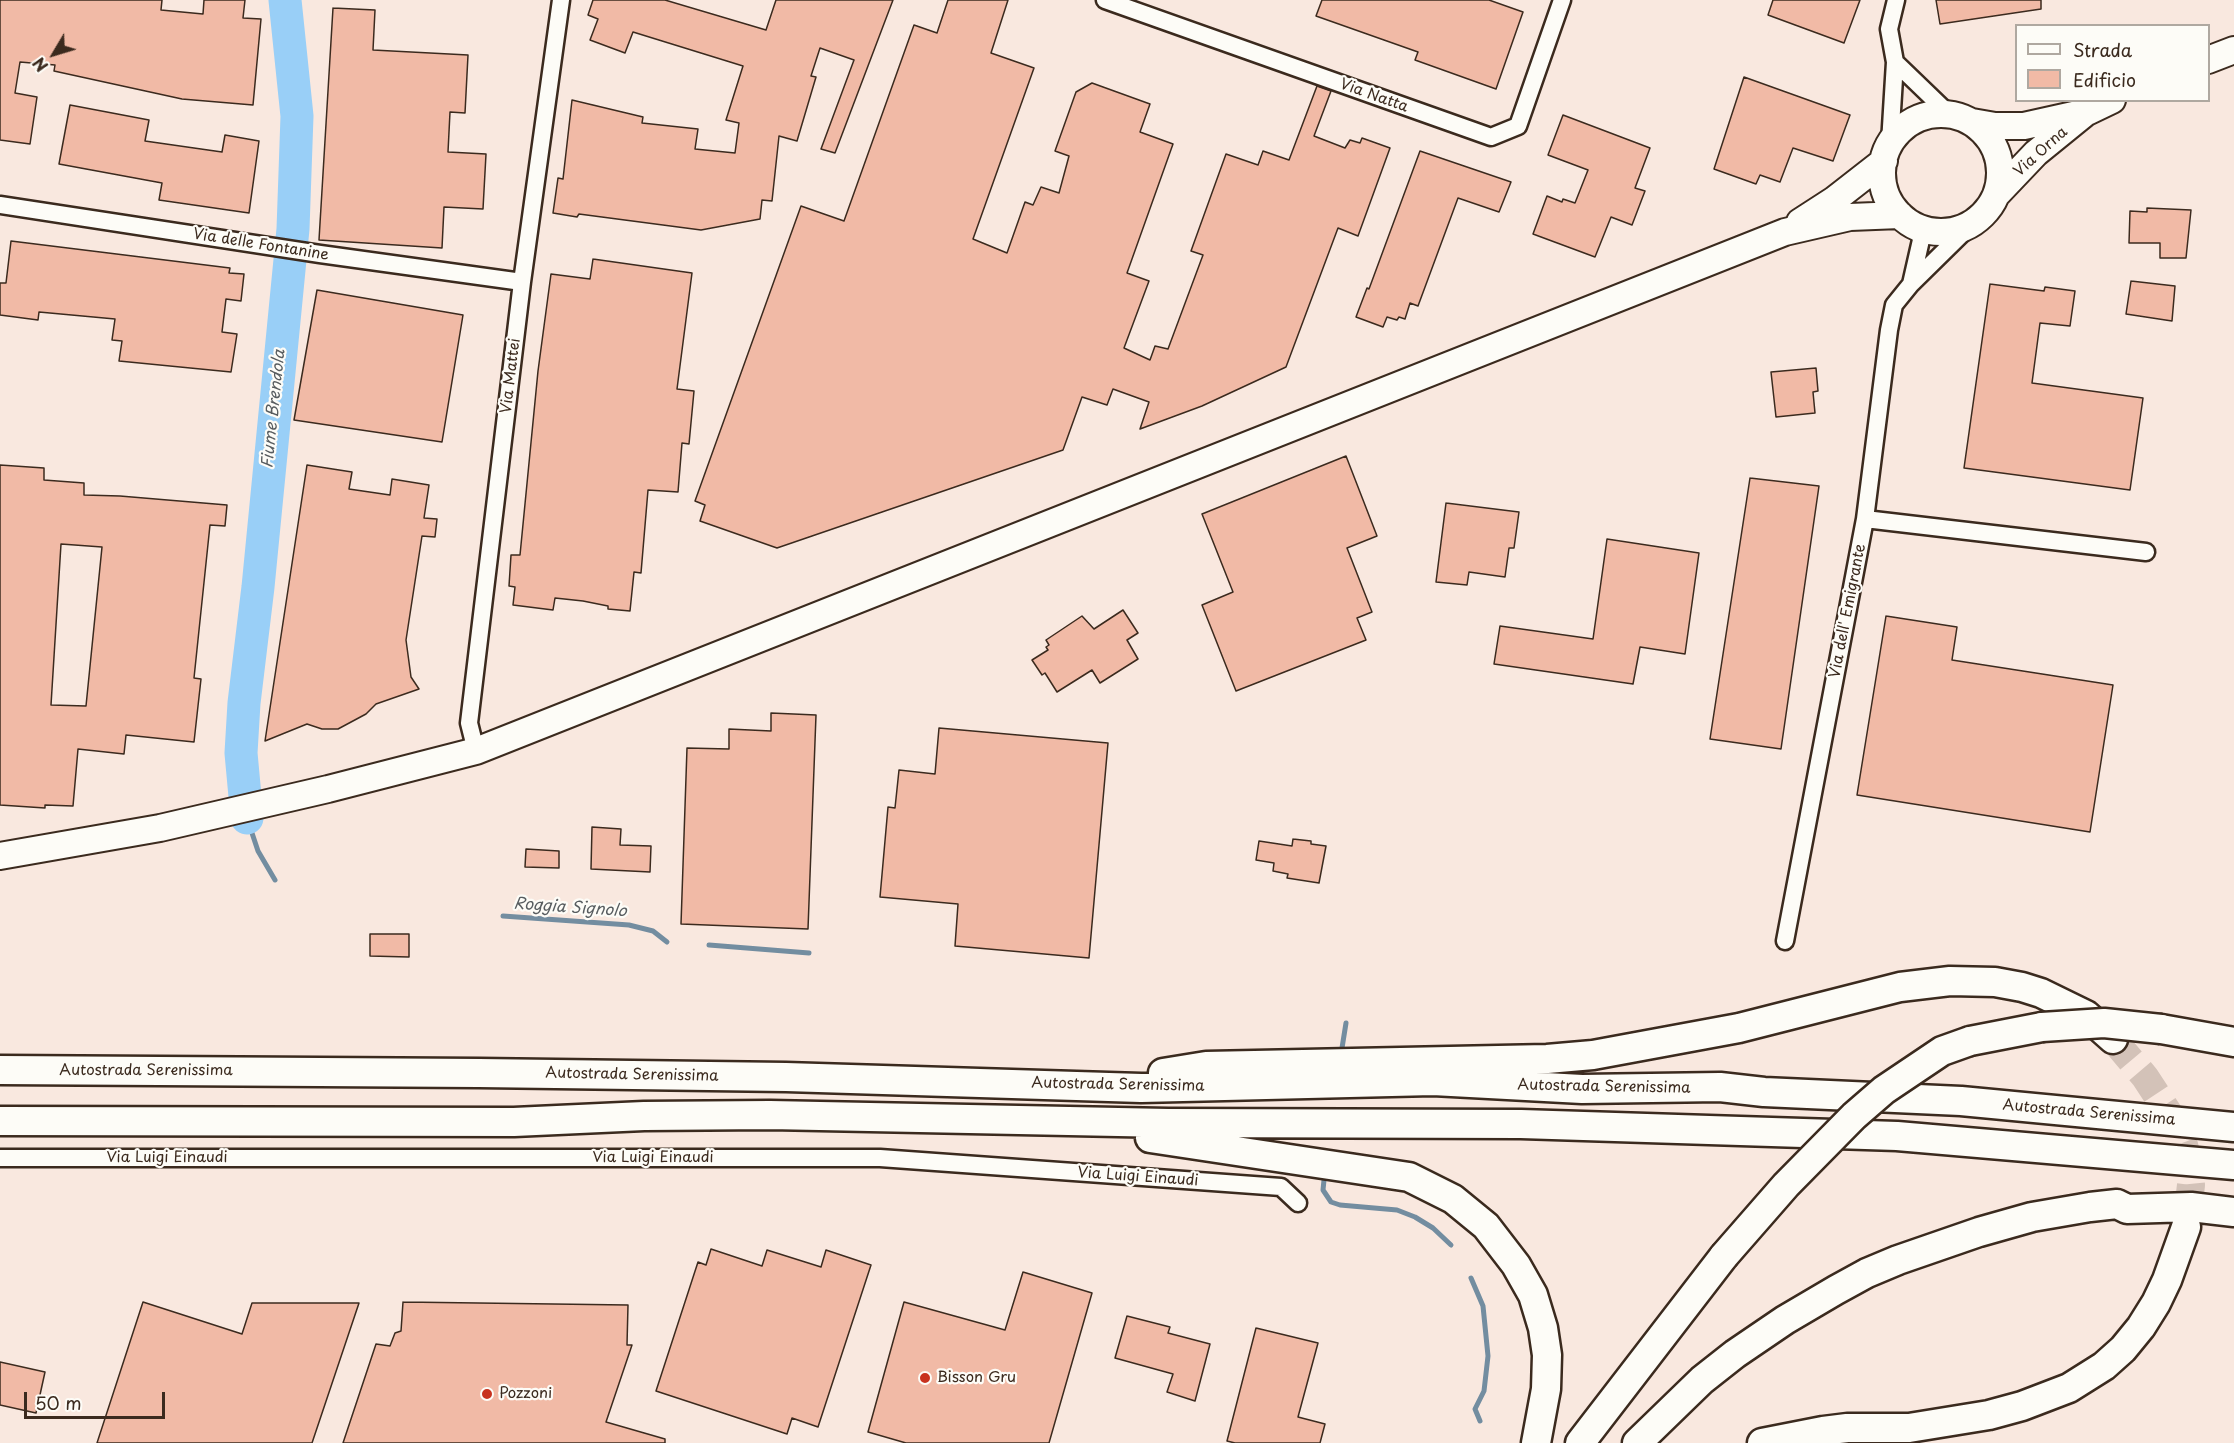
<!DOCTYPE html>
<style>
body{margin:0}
#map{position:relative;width:2234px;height:1443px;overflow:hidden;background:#f9e8df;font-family:"Playpen Sans",sans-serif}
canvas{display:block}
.legend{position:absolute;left:2015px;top:24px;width:195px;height:78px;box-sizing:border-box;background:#fdfcf7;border:2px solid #afa8a0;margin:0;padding:8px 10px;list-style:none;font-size:18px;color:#3b2a1e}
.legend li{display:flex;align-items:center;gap:12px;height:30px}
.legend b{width:30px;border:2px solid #afa8a0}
.north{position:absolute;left:24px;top:24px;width:60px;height:60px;-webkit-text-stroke:4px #fdfcf7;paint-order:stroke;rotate:232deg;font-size:16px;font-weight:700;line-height:24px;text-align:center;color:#3b2a1e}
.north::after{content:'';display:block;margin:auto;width:21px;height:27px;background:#3b2a1e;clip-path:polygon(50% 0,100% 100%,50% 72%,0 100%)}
.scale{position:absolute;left:24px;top:1392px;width:141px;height:27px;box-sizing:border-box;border:3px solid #3b2a1e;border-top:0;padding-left:8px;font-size:18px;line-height:21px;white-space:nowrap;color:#3b2a1e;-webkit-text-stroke:4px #fdfcf7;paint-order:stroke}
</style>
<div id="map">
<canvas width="2234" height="1443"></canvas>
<ul class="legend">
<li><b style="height:8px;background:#fdfcf7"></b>Strada</li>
<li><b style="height:16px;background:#f1baa6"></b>Edificio</li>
</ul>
<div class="north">N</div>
<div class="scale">50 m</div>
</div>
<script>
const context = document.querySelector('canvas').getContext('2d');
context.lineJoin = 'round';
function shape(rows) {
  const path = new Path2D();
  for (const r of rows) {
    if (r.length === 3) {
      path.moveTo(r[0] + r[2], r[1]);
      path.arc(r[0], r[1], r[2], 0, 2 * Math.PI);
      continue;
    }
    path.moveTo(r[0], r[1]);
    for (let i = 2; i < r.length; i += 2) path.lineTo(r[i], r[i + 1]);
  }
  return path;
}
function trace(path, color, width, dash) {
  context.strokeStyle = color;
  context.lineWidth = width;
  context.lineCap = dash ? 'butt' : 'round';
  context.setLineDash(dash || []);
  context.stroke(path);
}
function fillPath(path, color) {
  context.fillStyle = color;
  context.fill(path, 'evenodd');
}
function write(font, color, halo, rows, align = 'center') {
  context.font = font + ' "Playpen Sans",sans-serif';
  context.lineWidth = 4.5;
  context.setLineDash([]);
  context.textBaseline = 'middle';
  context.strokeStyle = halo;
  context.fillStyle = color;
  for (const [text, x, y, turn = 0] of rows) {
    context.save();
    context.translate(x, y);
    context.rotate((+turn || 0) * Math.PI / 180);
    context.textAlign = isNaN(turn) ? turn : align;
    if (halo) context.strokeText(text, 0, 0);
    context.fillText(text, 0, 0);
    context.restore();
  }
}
const stream = shape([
 [247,818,258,851,275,880],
 [503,916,629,925,653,931,667,942],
 [709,945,809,953],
 [1342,1048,1346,1023],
 [1324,1180,1323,1190,1331,1202,1340,1205,1397,1210,1415,1217,1433,1228,1451,1245],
 [1471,1278,1483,1306,1488,1356,1484,1391,1475,1409,1480,1421]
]);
const river = shape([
 [247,818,241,753,244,703,258,587,293,229,297,116,285,0]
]);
const building = shape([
 [0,0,162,0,161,10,203,14,204,0,245,0,243,18,261,19,253,105,182,99,54,71,55,65,20,62,15,93,37,97,30,144,0,140,0,0],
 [593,0,665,0,766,30,776,0,893,0,835,153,821,149,854,60,820,48,811,76,816,77,797,141,779,136,772,201,762,200,760,219,701,230,579,214,577,217,553,213,558,178,563,179,572,100,643,117,642,123,698,129,695,149,735,153,739,123,726,120,743,66,633,32,625,53,590,40,598,19,588,15,593,0],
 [948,0,1008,0,991,53,1034,68,973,239,1007,253,1025,202,1033,205,1041,187,1059,193,1069,156,1055,151,1076,92,1092,83,1150,104,1140,132,1173,144,1127,273,1149,281,1124,348,1150,360,1155,346,1168,349,1203,255,1191,251,1226,154,1258,165,1263,151,1289,160,1317,86,1331,91,1314,136,1345,148,1350,140,1360,143,1362,138,1390,148,1358,236,1338,228,1286,367,1202,406,1140,429,1149,402,1113,389,1107,405,1082,397,1063,450,777,548,700,521,705,505,695,501,801,206,844,221,914,25,937,33,948,0],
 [1322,0,1489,0,1523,12,1496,89,1415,60,1418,52,1316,16,1322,0],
 [1773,0,1860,0,1844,43,1768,15,1773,0],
 [1936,0,2041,0,2041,9,1940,24,1936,0],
 [333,8,375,10,373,50,468,55,465,113,450,112,448,152,486,154,483,209,444,207,442,248,319,240,333,8],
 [1744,77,1850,115,1833,161,1793,148,1780,182,1760,175,1756,184,1714,169,1744,77],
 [70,105,149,120,145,141,222,152,225,135,259,141,249,213,159,200,162,183,59,164,70,105],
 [1563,115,1650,148,1635,188,1645,191,1632,225,1611,217,1595,257,1533,234,1547,196,1562,202,1563,199,1575,203,1588,170,1548,155,1563,115],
 [1420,151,1511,182,1499,212,1458,198,1418,306,1410,303,1405,319,1399,317,1397,320,1387,317,1383,327,1356,317,1367,288,1369,289,1420,151],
 [2147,208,2191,210,2186,258,2160,258,2160,243,2129,243,2130,211,2147,212,2147,208],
 [11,241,230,268,229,273,244,274,241,301,226,299,222,332,237,334,231,372,119,361,122,341,112,340,115,319,39,312,38,320,0,315,0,283,6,283,11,241],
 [593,259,692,273,677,389,694,391,689,444,682,443,678,492,648,490,641,573,634,572,630,611,608,609,608,606,583,601,555,598,553,610,513,605,515,587,509,586,511,555,520,555,538,371,551,274,590,279,593,259],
 [2131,281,2175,286,2172,321,2126,314,2131,281],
 [1990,284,2044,291,2045,287,2075,291,2070,326,2040,323,2032,383,2143,398,2130,490,1964,468,1990,284],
 [317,290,463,315,442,442,294,420,317,290],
 [1816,368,1818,391,1813,392,1815,413,1776,417,1771,372,1816,368],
 [1346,456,1377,536,1347,548,1372,612,1357,618,1366,640,1236,691,1202,605,1233,592,1202,514,1346,456],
 [0,465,44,468,44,480,84,483,84,495,120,496,227,505,225,526,210,525,194,678,201,679,194,742,126,735,124,754,78,749,73,806,45,805,45,808,0,805,0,465],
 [61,544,102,547,86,706,51,705,61,544],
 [307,465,352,472,349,489,390,495,392,479,429,485,424,518,437,519,435,537,422,536,406,640,411,677,419,689,376,704,366,714,338,729,322,729,307,724,265,741,307,465],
 [1750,478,1819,486,1781,749,1710,739,1750,478],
 [1446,503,1519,512,1514,548,1509,548,1505,577,1469,572,1467,585,1436,582,1446,503],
 [1607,539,1699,553,1685,654,1640,647,1633,684,1494,664,1500,626,1593,639,1607,539],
 [1123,610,1138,633,1127,640,1138,659,1100,683,1092,670,1057,692,1045,673,1042,675,1032,660,1048,650,1046,647,1049,645,1046,640,1082,616,1094,629,1123,610],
 [1886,616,1957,627,1952,660,2113,685,2090,832,1857,795,1886,616],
 [771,713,816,715,808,929,681,924,687,748,729,749,729,729,771,731,771,713],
 [939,728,1108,743,1089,958,955,946,958,904,880,897,888,807,895,808,899,770,935,774,939,728],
 [592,827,621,829,620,845,651,846,650,872,591,869,592,827],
 [1293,839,1311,841,1311,844,1326,846,1319,883,1287,878,1288,874,1273,871,1274,863,1256,860,1259,841,1292,846,1293,839],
 [526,849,559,851,559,868,525,867,526,849],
 [370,934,409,934,409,957,370,956,370,934],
 [711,1249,762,1266,767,1250,821,1267,826,1250,871,1265,818,1427,792,1418,787,1434,656,1391,698,1262,706,1265,711,1249],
 [1023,1272,1092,1293,1049,1443,906,1443,868,1432,904,1302,1005,1330,1023,1272],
 [143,1302,242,1334,252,1303,359,1303,312,1443,97,1443,143,1302],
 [403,1302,628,1305,627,1345,632,1345,606,1422,665,1439,665,1443,343,1443,376,1344,390,1346,395,1333,401,1331,403,1302],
 [1127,1316,1170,1327,1168,1333,1210,1344,1195,1401,1167,1392,1173,1374,1115,1358,1127,1316],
 [1256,1328,1318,1343,1298,1417,1325,1424,1320,1443,1235,1443,1227,1441,1256,1328],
 [0,1362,45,1372,36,1413,0,1405,0,1362]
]);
const highwayTunnel = shape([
 [2113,1039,2145,1077,2177,1126,2184,1145,2189,1165,2191,1185,2186,1227]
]);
const street = shape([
 [1105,0,1491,137,1518,126,1562,0],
 [1895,62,1949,114],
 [1890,143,1895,62,1889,29,1896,0],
 [0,205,320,254,522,282],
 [1911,284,1921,240,1918,227],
 [1865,519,2146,552],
 [476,751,469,723,522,282,561,0],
 [1785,941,1865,519,1889,330,1894,305,1911,284,1972,224],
 [0,1158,880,1158,1281,1187,1298,1203]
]);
const primary = shape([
 [2208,60,2234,50],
 [1941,173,59],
 [1972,122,1995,126,2024,126,2087,112,2112,100],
 [1997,194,2036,153,2084,114],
 [1800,222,1834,200,1884,161],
 [0,856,160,828,328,789,476,751,1785,232,1850,217,1900,215]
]);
const highway = shape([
 [2161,1029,2234,1042],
 [1970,1041,2042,1027],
 [0,1070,479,1073,786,1077,1141,1088,1433,1081,1582,1089,1720,1087,1764,1092,1961,1101,2234,1127],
 [1163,1073,1206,1066,1547,1059,1593,1055,1739,1028,1900,987,1950,981,1995,982,2022,987,2041,993,2086,1015,2113,1039],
 [0,1121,514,1122,644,1116,770,1115,1168,1123,1521,1124,1897,1136,2234,1165],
 [1150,1138,1409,1177,1453,1199,1486,1226,1516,1265,1533,1295,1543,1328,1547,1355,1546,1389,1536,1443],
 [1580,1443,1724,1256],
 [1637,1443,1702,1380,1735,1354,1785,1320,1836,1290,1867,1273,1898,1260,1979,1232,2032,1217,2090,1207,2117,1204,2127,1209,2191,1207,2234,1212],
 [1762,1443,1823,1431,1847,1428,1909,1428,1989,1415,2022,1406,2069,1388,2104,1366,2123,1349,2141,1327,2156,1303,2167,1280,2186,1227]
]);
const highwayBridge = shape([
 [2042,1027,2104,1023,2161,1029],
 [1724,1256,1786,1185,1854,1116,1884,1090,1942,1051,1970,1041]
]);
const markers = [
 [925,1378,6,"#c8321e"],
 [487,1394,6,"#c8321e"]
];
const streetNames = [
 ["Via Natta",1374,96,20],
 ["Via Orna",2041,152,-42],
 ["Via delle Fontanine",261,245,9],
 ["Via Mattei",511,376,-83],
 ["Via dell' Emigrante",1848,611,-79],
 ["Autostrada Serenissima",146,1071],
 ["Autostrada Serenissima",632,1075,1],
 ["Autostrada Serenissima",1118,1085,1],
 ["Autostrada Serenissima",1604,1087,1],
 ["Autostrada Serenissima",2089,1113,5],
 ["Via Luigi Einaudi",167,1158],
 ["Via Luigi Einaudi",653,1158],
 ["Via Luigi Einaudi",1138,1177,4]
];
const poiNames = [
 ["Bisson Gru",937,1378],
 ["Pozzoni",499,1394]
];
const waterNames = [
 ["Fiume Brendola",274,409,-84],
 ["Roggia Signolo",570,908,4]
];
trace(stream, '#738da0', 5);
trace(river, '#99cff7', 33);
fillPath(building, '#f1baa6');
trace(building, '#3b2a1e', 1.5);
trace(highwayTunnel, '#d3c2b8', 28, [28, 14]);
trace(street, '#3b2a1e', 21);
trace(primary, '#3b2a1e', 30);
trace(highway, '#3b2a1e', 33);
trace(street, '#fdfcf7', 16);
trace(primary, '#fdfcf7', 26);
trace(highway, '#fdfcf7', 28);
trace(highwayBridge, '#3b2a1e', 33, []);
trace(highwayBridge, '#fdfcf7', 28);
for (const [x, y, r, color] of markers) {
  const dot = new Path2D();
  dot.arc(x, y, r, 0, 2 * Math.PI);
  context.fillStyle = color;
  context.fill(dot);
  trace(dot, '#fdfcf7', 2);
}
write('15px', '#3b2a1e', '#fdfcf7', streetNames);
write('15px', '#3b2a1e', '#fdfcf7', poiNames, 'left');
write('italic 16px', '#575c5f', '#fdfcf7', waterNames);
</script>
